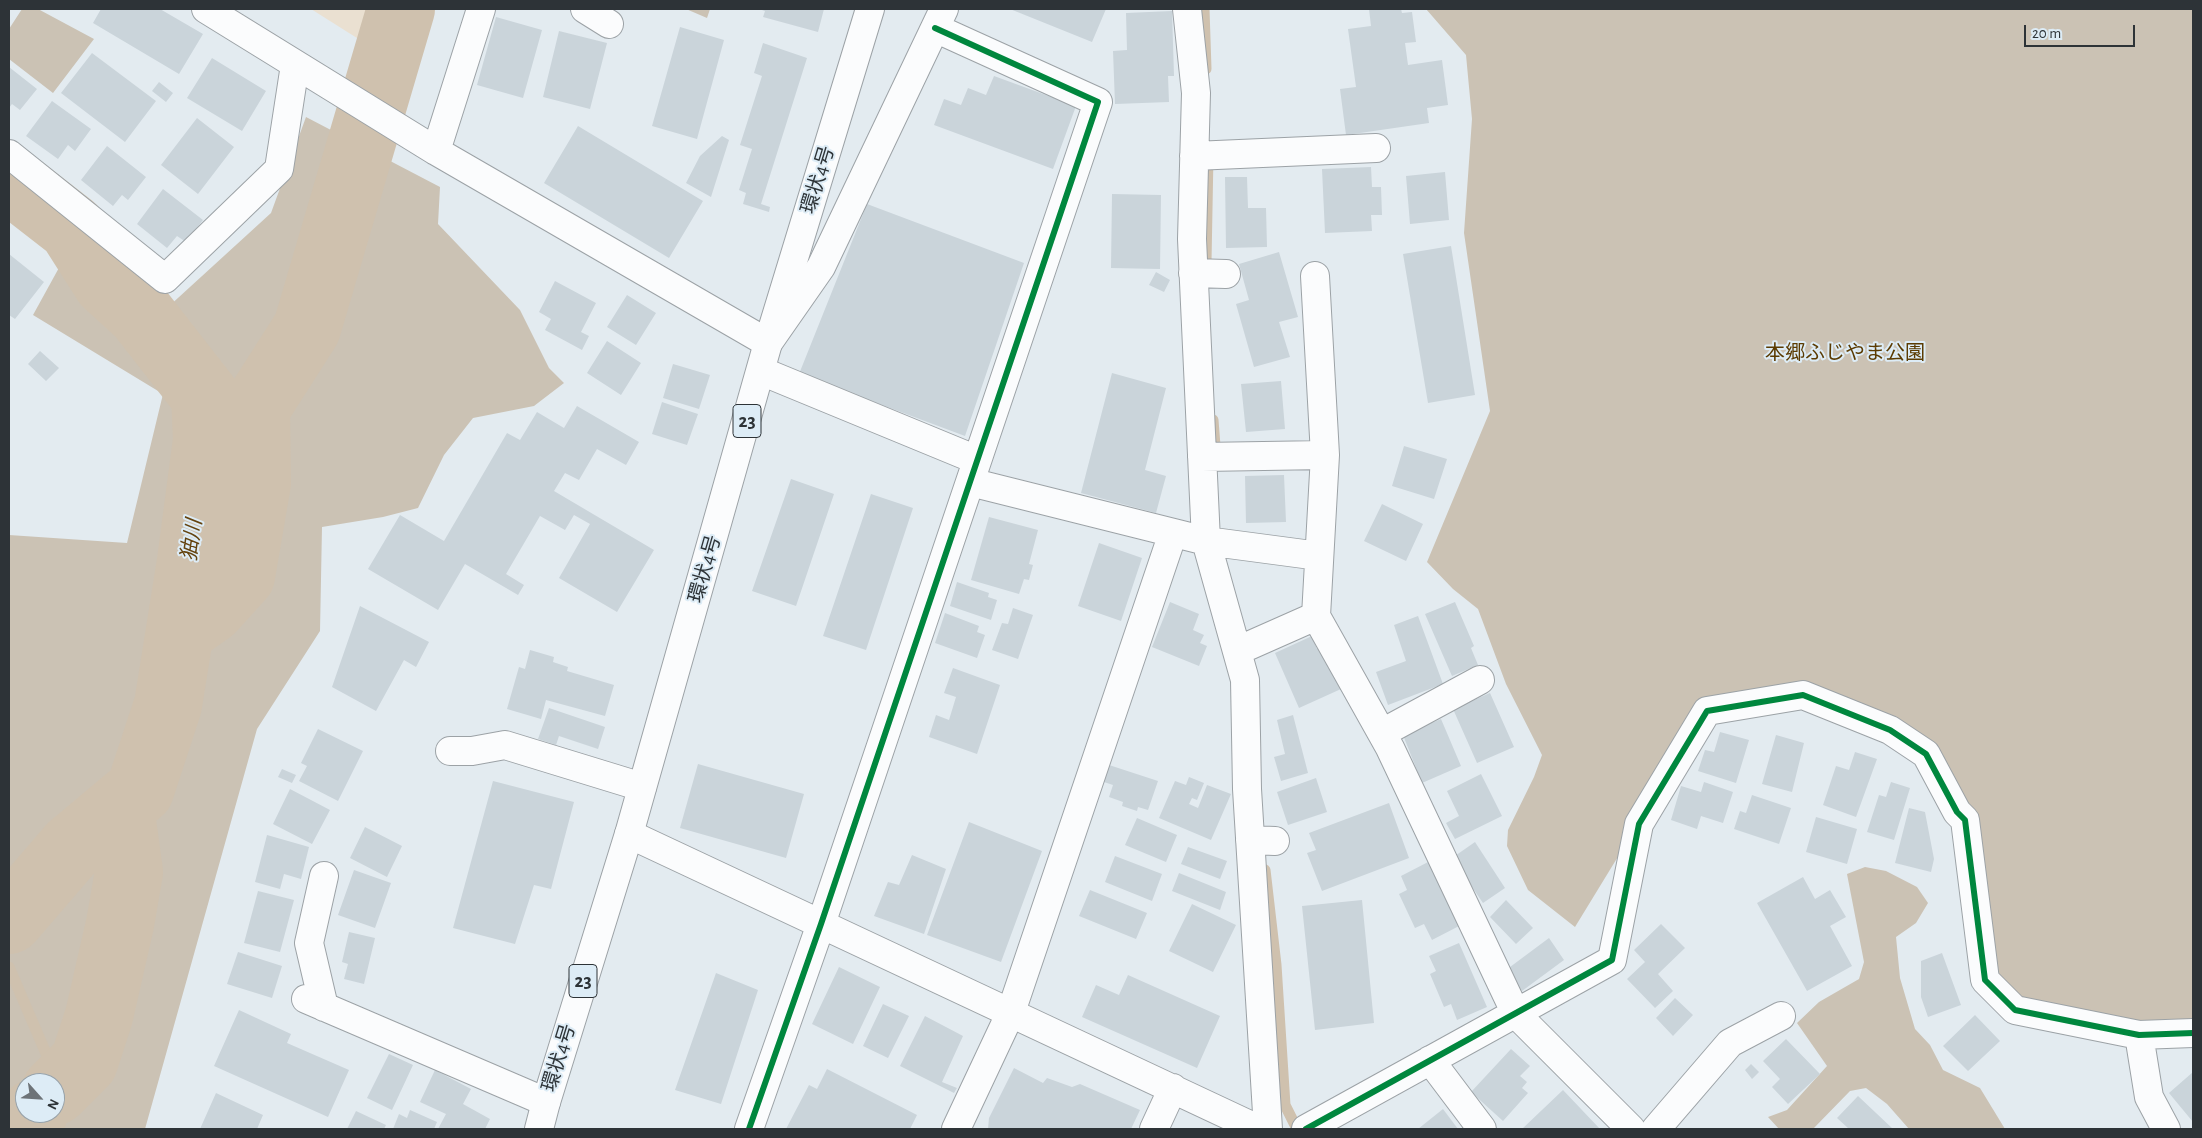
<!DOCTYPE html>
<meta charset="utf-8">
<style>
body{margin:0}
#map{position:relative;width:2202px;height:1138px;overflow:hidden;background:#e3ebf0;font-family:"Alegreya Sans",sans-serif}
canvas{display:block}
.frame{position:absolute;inset:0;border:10px solid #2d3337;pointer-events:none}
.north{position:absolute;left:15px;top:1073px;width:50px;height:50px;box-sizing:border-box;background:#ddecf6;border:1px solid #97a2aa;border-radius:50%;rotate:116deg;font-size:14px;font-weight:700;line-height:20px;text-align:center;color:#2d3337}
.north::after{content:'';display:block;margin:auto;width:18px;height:22px;background:#6d7378;clip-path:polygon(50% 0,100% 100%,50% 72%,0 100%)}
.scale{position:absolute;left:2024px;top:25px;width:111px;height:22px;box-sizing:border-box;border:2px solid #2d3337;border-top:0;padding-left:6px;font-size:15px;line-height:18px;white-space:nowrap;color:#2d3337;-webkit-text-stroke:4px #ddecf6;paint-order:stroke}
</style>
<div id="map">
<canvas width="2202" height="1138"></canvas>
<div class="frame"></div>
<div class="north">N</div>
<div class="scale">20 m</div>
</div>
<script>
const context = document.querySelector('canvas').getContext('2d');
context.lineJoin = 'round';
function fillPath(path, color) {
  context.fillStyle = color;
  context.fill(path, 'evenodd');
}
function shape(rows) {
  const path = new Path2D();
  for (const r of rows) {
    path.moveTo(r[0], r[1]);
    for (let i = 2; i < r.length; i += 2) path.lineTo(r[i], r[i + 1]);
  }
  return path;
}
function trace(path, color, width, dash) {
  context.strokeStyle = color;
  context.lineWidth = width;
  context.lineCap = dash ? 'butt' : 'round';
  context.setLineDash(dash || []);
  context.stroke(path);
}
function write(font, color, halo, rows, align = 'center') {
  context.font = font + ' "Alegreya Sans","Noto Sans JP",sans-serif';
  context.lineWidth = 4;
  context.setLineDash([]);
  context.textBaseline = 'middle';
  context.strokeStyle = halo;
  context.fillStyle = color;
  for (const [text, x, y, turn = 0] of rows) {
    context.save();
    context.translate(x, y);
    context.rotate((+turn || 0) * Math.PI / 180);
    context.textAlign = isNaN(turn) ? turn : align;
    if (halo) context.strokeText(text, 0, 0);
    context.fillText(text, 0, 0);
    context.restore();
  }
}
const green = shape([
 [311,9,379,9,368,45]
]);
const forest = shape([
 [22,9,38,9,94,39,53,93,9,59,9,29],
 [686,9,710,9,707,18],
 [1426,9,2193,9,2193,1032,2015,1010,1985,980,1965,820,1926,754,1803,695,1707,711,1575,927,1528,890,1507,846,1508,830,1534,777,1542,755,1506,684,1478,609,1453,589,1427,562,1490,411,1464,233,1472,119,1466,55],
 [306,117,440,187,438,224,520,310,549,368,564,383,534,406,473,418,444,455,418,508,383,517,322,527,320,631,257,729,145,1129,9,1129,9,535,127,543,163,394,33,315,66,255,9,215,9,172,76,223,97,250,167,308,271,213],
 [25,1083,55,1083,55,1113,25,1113],
 [1865,867,1886,871,1917,887,1928,903,1916,923,1896,937,1900,978,1915,1029,1930,1045,1943,1070,1980,1088,2005,1129,1909,1129,1887,1104,1866,1088,1850,1091,1813,1129,1779,1129,1768,1117,1787,1110,1827,1066,1797,1023,1819,1002,1859,979,1864,962,1847,874]
]);
const stream = shape([
 [1204,9,1206,69],
 [1206,262,1208,155],
 [1213,420,1216,459],
 [1265,870,1276,965,1285,1105,1297,1129],
 [9,967,60,1086]
]);
const river = shape([
 [9,179,72,228,107,283,141,314,205,396,207,440,191,561,168,705,140,790,72,847,9,920],
 [207,440,256,408,307,328,401,9],
 [180,631,211,609,241,576,257,483,256,408],
 [55,1091,84,1062,99,1016,120,924,129,872,120,807],
 [19,1129,34,1113]
]);
const building = shape([
 [101,9,160,9,203,34,179,74,93,23],
 [759,9,824,9,818,32,763,17,765,11],
 [1010,9,1106,9,1092,42],
 [1369,9,1401,9,1402,13,1412,12,1416,42,1405,43,1408,65,1442,60,1448,105,1427,108,1429,123,1346,135,1340,89,1356,87,1348,29,1371,26],
 [1172,11,1174,76,1168,76,1169,102,1115,104,1113,51,1127,50,1126,13],
 [496,17,542,30,523,98,477,85],
 [680,27,724,40,697,139,652,126],
 [559,31,607,43,590,109,543,97],
 [763,43,807,58,761,204,770,207,769,212,743,204,746,193,739,190,752,149,740,145,762,76,754,73],
 [92,53,156,101,125,142,61,93],
 [212,58,266,91,242,131,187,98],
 [9,67,37,89,20,110,12,104,9,108],
 [994,76,1076,106,1053,169,934,125,944,99,961,105,968,88,986,95],
 [159,82,173,93,166,102,152,91],
 [52,101,91,129,75,151,68,145,58,159,26,136],
 [197,118,234,147,198,194,161,165],
 [578,126,703,201,669,258,544,183],
 [722,136,729,140,711,197,686,183,700,156],
 [107,146,146,177,128,200,122,195,113,206,81,180],
 [1371,167,1372,187,1381,187,1382,215,1371,215,1372,231,1325,233,1322,169],
 [1445,172,1449,220,1410,224,1406,176],
 [1225,177,1247,177,1248,208,1266,208,1267,247,1226,248],
 [163,189,203,220,186,242,177,236,167,248,137,224],
 [1112,194,1161,195,1160,269,1111,268],
 [867,204,1024,263,965,436,799,374],
 [1451,246,1475,395,1428,403,1403,254],
 [1279,252,1298,317,1279,322,1290,357,1254,367,1236,304,1249,300,1239,264],
 [9,254,44,282,15,319,9,315],
 [1156,272,1170,280,1164,292,1149,285],
 [555,281,596,303,581,332,589,336,582,350,545,330,551,319,539,312],
 [627,295,656,313,636,345,607,327],
 [607,341,641,363,621,395,587,373],
 [40,351,59,368,46,381,28,364],
 [673,364,710,375,699,409,663,398],
 [1112,373,1166,388,1145,470,1166,476,1156,513,1081,493],
 [1281,381,1285,429,1246,432,1241,384],
 [662,402,698,414,687,445,652,434],
 [577,406,639,442,626,465,597,449,579,480,565,473,554,491,654,550,617,612,559,578,590,524,574,515,565,530,540,516,506,574,524,585,518,595,465,564,438,610,368,569,400,515,444,541,507,433,520,440,537,412,564,428],
 [1404,446,1447,459,1434,499,1392,486],
 [1284,475,1286,522,1246,523,1245,476],
 [791,479,834,494,796,606,752,591],
 [871,494,913,508,866,650,823,636],
 [1382,504,1423,524,1406,561,1364,541],
 [989,517,1038,530,1029,564,1033,565,1029,580,1024,579,1019,594,971,580],
 [1099,543,1142,558,1121,621,1078,606],
 [957,582,989,593,988,597,997,600,991,620,950,606],
 [1170,602,1199,614,1193,630,1204,635,1200,643,1207,646,1199,666,1152,647],
 [1455,602,1474,646,1471,648,1478,665,1452,676,1425,614],
 [360,606,429,642,416,667,404,660,376,711,332,687],
 [1013,608,1033,615,1018,659,992,650,1002,623,1008,624],
 [945,613,979,626,977,632,985,635,977,658,935,643],
 [1418,616,1443,684,1388,705,1376,672,1406,661,1394,625],
 [1312,636,1317,649,1322,647,1341,689,1299,708,1275,653],
 [530,650,554,657,553,662,568,667,567,671,614,685,605,716,546,700,541,719,507,709,519,667,525,669],
 [953,668,1000,685,977,754,929,737,936,715,949,720,956,697,944,693],
 [1490,693,1514,747,1477,763,1453,709],
 [549,708,605,727,598,749,559,736,556,745,538,739],
 [1293,715,1308,773,1281,781,1274,757,1285,754,1277,720],
 [1441,719,1461,766,1422,783,1403,735],
 [318,729,363,751,338,801,299,781,307,766,301,763],
 [1720,732,1749,740,1736,783,1698,771,1705,750,1714,752],
 [1776,735,1804,743,1792,792,1762,784],
 [1855,752,1877,759,1856,817,1823,805,1836,766,1849,770],
 [698,764,804,794,786,858,680,828],
 [1109,765,1158,781,1148,810,1138,807,1137,811,1122,806,1123,802,1109,797,1113,785,1104,782],
 [282,769,296,775,292,783,278,777],
 [1481,774,1502,816,1455,839,1446,823,1459,816,1447,791],
 [1189,777,1204,783,1197,800,1192,798,1189,804,1198,808,1207,785,1231,794,1211,840,1159,818,1175,781,1186,785],
 [1316,778,1327,812,1288,825,1277,792],
 [493,781,574,802,551,889,534,885,515,944,453,928],
 [1704,782,1733,792,1723,823,1701,816,1697,829,1671,820,1681,786,1701,792],
 [1891,782,1910,788,1894,840,1867,832,1879,795,1886,797],
 [290,789,330,810,312,844,273,824],
 [1752,795,1791,808,1779,844,1734,829,1740,811,1746,813],
 [1389,803,1409,858,1322,891,1307,853,1316,850,1309,833],
 [1909,808,1925,812,1934,859,1931,872,1895,863],
 [1816,817,1857,829,1847,864,1806,852],
 [1137,818,1177,835,1166,862,1125,845],
 [969,822,1042,851,1001,962,927,935],
 [365,827,402,846,387,877,350,858],
 [267,835,309,847,301,879,284,874,280,889,255,882],
 [1475,842,1505,888,1483,903,1452,858],
 [1188,847,1227,861,1220,879,1181,864],
 [912,855,946,869,924,934,874,916,888,882,899,885],
 [1115,856,1162,874,1152,901,1105,882],
 [1430,861,1461,925,1432,940,1424,924,1415,928,1399,894,1407,890,1401,876],
 [354,870,391,883,375,928,338,915],
 [1179,873,1226,892,1220,910,1172,891],
 [1803,877,1815,899,1830,890,1846,917,1830,926,1852,966,1807,991,1757,903],
 [1090,890,1147,913,1136,939,1079,916],
 [258,891,294,900,280,952,244,943],
 [1362,900,1374,1023,1315,1030,1302,906],
 [1506,900,1533,928,1516,944,1490,917],
 [1192,904,1236,925,1213,972,1169,951],
 [1661,924,1685,948,1658,974,1673,991,1655,1008,1627,979,1645,962,1634,950],
 [349,932,375,938,364,984,344,979,348,964,342,962],
 [1549,938,1564,960,1522,991,1506,970],
 [1459,943,1487,1007,1457,1020,1451,1004,1444,1007,1430,974,1436,971,1429,956],
 [238,952,282,966,272,998,227,984],
 [1942,953,1961,1005,1928,1017,1921,997,1921,961],
 [839,967,880,987,853,1044,812,1024],
 [716,973,758,990,721,1104,675,1090],
 [1128,975,1220,1016,1197,1068,1082,1017,1096,985,1119,995],
 [1675,998,1693,1015,1673,1036,1656,1018],
 [883,1004,909,1016,888,1058,863,1046],
 [239,1010,291,1034,287,1043,349,1070,328,1117,214,1066],
 [1975,1015,2000,1041,1968,1071,1943,1046],
 [925,1016,963,1036,942,1082,957,1088,954,1093,900,1066],
 [1786,1039,1820,1074,1788,1104,1772,1087,1780,1079,1763,1061],
 [1511,1049,1530,1066,1520,1076,1527,1082,1522,1088,1528,1093,1503,1121,1471,1092],
 [389,1054,413,1065,392,1110,367,1098],
 [1751,1064,1759,1072,1752,1079,1745,1070],
 [1014,1068,1043,1083,1047,1078,1072,1087,1080,1084,1140,1110,1131,1129,988,1129,989,1118],
 [827,1069,917,1115,910,1129,786,1129,809,1085,817,1089],
 [435,1070,471,1089,463,1104,490,1119,485,1129,438,1129,446,1114,420,1102],
 [2193,1072,2193,1122,2169,1093],
 [1563,1090,1600,1129,1522,1129],
 [216,1093,263,1115,257,1129,200,1129],
 [1858,1096,1893,1129,1849,1129,1837,1118],
 [1443,1109,1458,1129,1418,1129],
 [410,1110,437,1122,434,1129,393,1129,399,1114,407,1118],
 [356,1111,386,1125,384,1129,347,1129]
]);
const minor = shape([
 [206,9,436,151,768,343,821,267,944,9],
 [585,9,609,24],
 [1187,9,1196,93,1192,239,1206,541,1245,680,1247,789,1268,1129],
 [436,151,481,9],
 [9,154,165,279,279,169,295,65],
 [1194,156,1376,148],
 [1193,273,1226,274],
 [1315,276,1325,455],
 [761,371,977,460],
 [1202,457,1325,455,1316,616],
 [970,482,1206,541,1319,556],
 [1237,651,1316,616,1390,748,1516,1014,1631,1129],
 [1382,733,1480,680],
 [450,751,472,751,505,745,642,787],
 [629,834,1258,1129],
 [1250,840,1275,841],
 [324,876,309,943,324,1007],
 [306,999,546,1102],
 [2139,1035,2149,1097,2166,1129],
 [1430,1060,1482,1129],
 [749,1129,821,924,1098,102,935,28],
 [956,1129,1011,1012,1173,533],
 [1154,1129,1173,1088],
 [1306,1129,1612,960,1639,824,1707,711,1803,695,1890,730,1926,754,1957,812,1965,820,1985,980,2015,1010,2139,1035,2193,1033],
 [1656,1129,1730,1043,1781,1016]
]);
const major = shape([
 [539,1129,546,1102,629,834,768,343,870,9]
]);
const cycleway = shape([
 [749,1129,821,924,1098,102,935,28],
 [1306,1129,1612,960,1639,824,1707,711,1803,695,1890,730,1926,754,1957,812,1965,820,1985,980,2015,1010,2139,1035,2193,1033]
]);
const shields = [
 [747,421,28],
 [583,981,28]
];
const shieldNames = [
 ["23",747,421],
 ["23",583,981]
];
const streetNames = [
 ["環状4号",818,180,-73],
 ["環状4号",705,569,-74],
 ["環状4号",559,1058,-73]
];
const parkNames = [
 ["本郷ふじやま公園",1845,353]
];
const waterNames = [
 ["㹨川",192,540,-82]
];
fillPath(green, '#eae0d1');
fillPath(forest, '#cbc2b4');
trace(stream, '#cfc1ae', 11);
trace(river, '#cfc1ae', 68);
fillPath(building, '#cad4da');
trace(minor, '#9ca2a6', 30);
trace(major, '#9ca2a6', 30);
trace(minor, '#fbfcfd', 28);
trace(major, '#fbfcfd', 28);
trace(cycleway, '#00873e', 6);
for (const [x, y, w] of shields) {
  const box = new Path2D();
  box.roundRect(x - w / 2, y - 16.5, w, 33, 4);
  context.fillStyle = '#ddecf6';
  context.fill(box);
  trace(box, '#2d3337', 1);
}
write('bold 19px', '#2d3337', null, shieldNames);
write('20px', '#2d3337', '#ddecf6', streetNames);
write('20px', '#5b3b02', '#ddecf6', parkNames);
write('italic 21px', '#64430f', '#ddecf6', waterNames);
</script>
